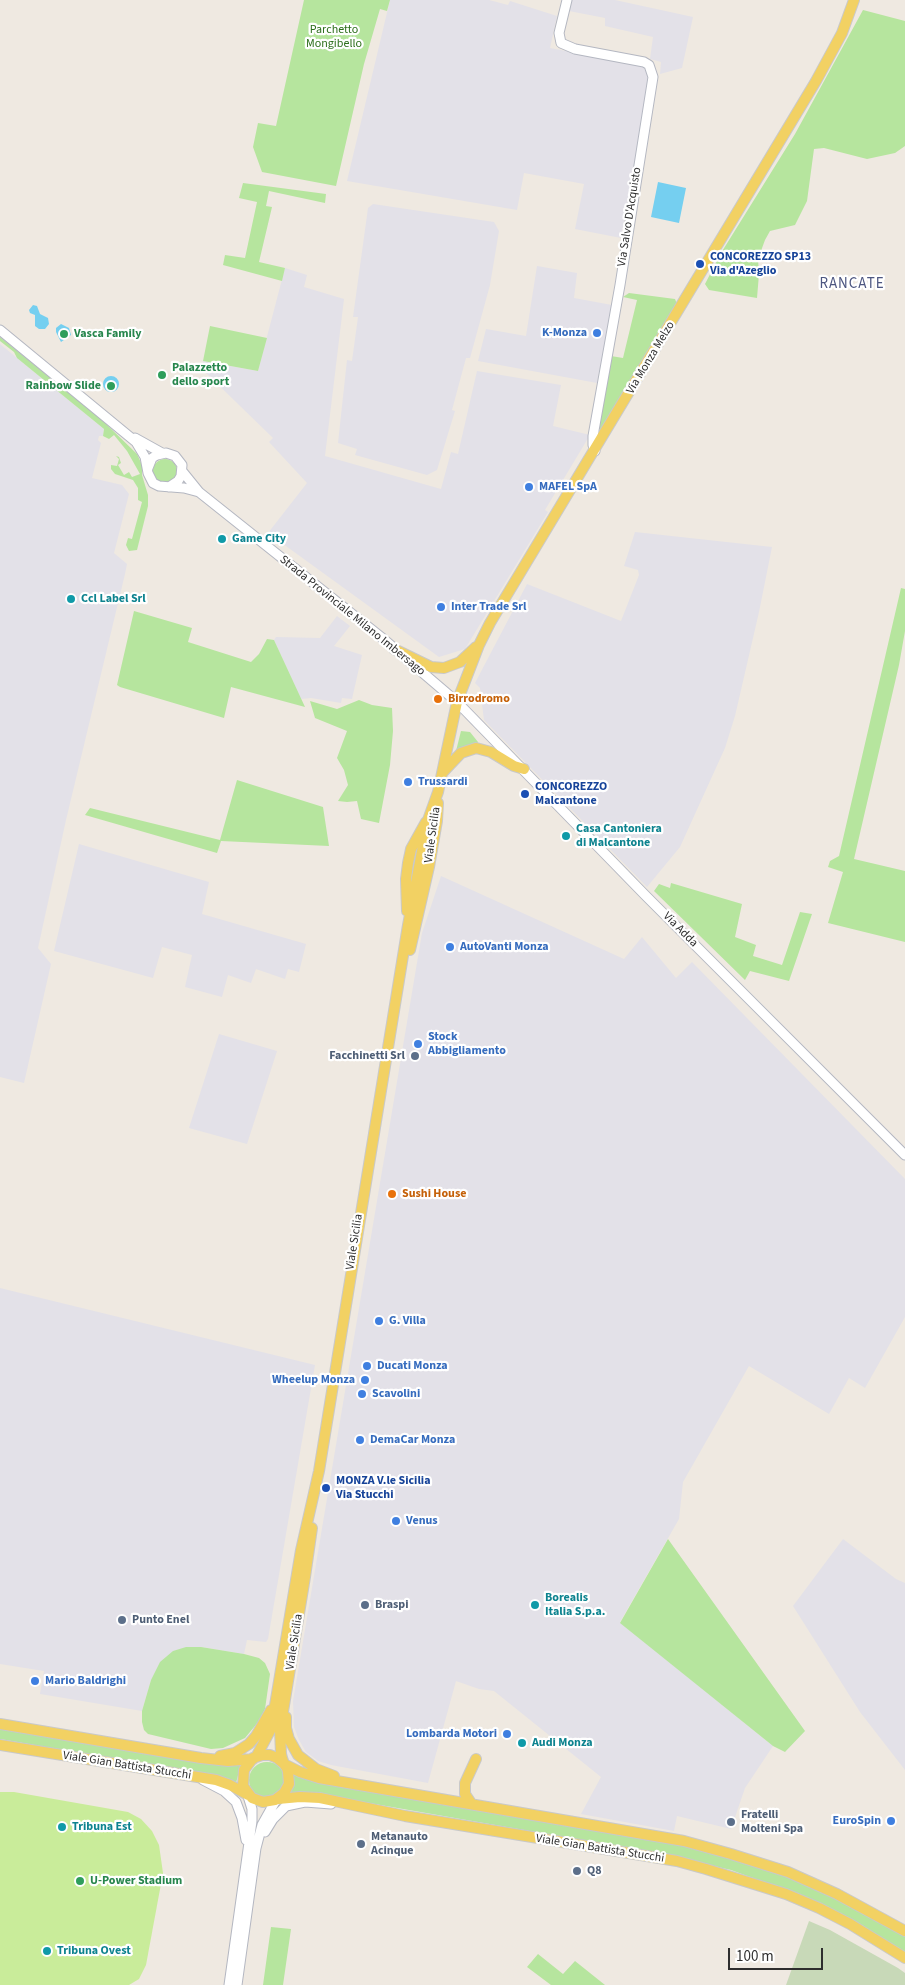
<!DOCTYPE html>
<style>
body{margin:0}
#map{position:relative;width:905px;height:1985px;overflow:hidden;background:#efe9e1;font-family:"Source Sans 3",sans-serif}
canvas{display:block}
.scale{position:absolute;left:728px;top:1948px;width:95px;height:22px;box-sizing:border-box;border:2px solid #2e2e2e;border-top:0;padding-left:6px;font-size:15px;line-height:18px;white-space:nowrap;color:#2e2e2e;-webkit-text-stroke:4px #fff;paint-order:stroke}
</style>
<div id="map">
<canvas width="905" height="1985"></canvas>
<div class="scale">100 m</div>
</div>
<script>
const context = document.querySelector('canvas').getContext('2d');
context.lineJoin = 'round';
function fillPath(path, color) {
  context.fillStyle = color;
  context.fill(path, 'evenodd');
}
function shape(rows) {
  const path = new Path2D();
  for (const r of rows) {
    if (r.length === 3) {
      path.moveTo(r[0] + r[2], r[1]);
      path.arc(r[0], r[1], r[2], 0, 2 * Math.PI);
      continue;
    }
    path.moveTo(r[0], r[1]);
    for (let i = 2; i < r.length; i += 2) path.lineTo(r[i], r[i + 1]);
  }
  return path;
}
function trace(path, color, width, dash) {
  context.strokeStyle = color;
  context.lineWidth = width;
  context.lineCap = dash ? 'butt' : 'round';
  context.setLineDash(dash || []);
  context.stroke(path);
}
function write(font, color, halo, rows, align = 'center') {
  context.font = font + ' "Source Sans 3",sans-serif';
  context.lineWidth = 4.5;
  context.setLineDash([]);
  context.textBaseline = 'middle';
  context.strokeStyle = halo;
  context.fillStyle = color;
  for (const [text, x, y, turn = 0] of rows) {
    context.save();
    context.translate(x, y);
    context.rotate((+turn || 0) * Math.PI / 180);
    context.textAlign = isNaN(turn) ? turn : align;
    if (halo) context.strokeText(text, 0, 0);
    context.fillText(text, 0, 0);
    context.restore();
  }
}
const industrial = shape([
 [390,0,489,0,508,5,510,1,557,16,550,48,641,65,650,75,621,238,575,229,584,184,524,173,517,210,347,181],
 [572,0,615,0,693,17,682,68,660,74,661,62,650,59,653,37,605,26,605,18,569,11],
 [373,204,494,222,499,231,490,285,470,358,466,358,452,410,455,411,437,470,427,475,355,455,357,449,338,443,347,360,352,361,358,317,353,317,368,208],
 [537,266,577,273,574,298,612,305,597,383,478,361,486,329,526,336],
 [285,268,307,275,304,287,344,299,325,456,441,489,451,452,458,454,477,371,561,385,553,426,590,435,545,510,548,512,465,649,439,657,268,533,307,483,269,442,273,438,202,369,203,361,258,371],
 [0,344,104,429,103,436,99,436,98,440,101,443,92,478,122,485,129,494,114,553,127,564,125,574,66,820,38,948,51,964,24,1083,0,1077],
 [635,532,772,547,759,612,735,716,725,748,680,847,647,887,484,720,480,688,475,683,527,584,621,621,639,575,638,570,624,566],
 [337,616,350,626,334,646,362,655,352,699,342,698,341,703,311,698,301,699,274,640,276,637,320,638],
 [79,844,209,882,202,914,306,944,299,972,288,969,285,979,256,969,251,983,228,975,222,997,185,987,192,955,162,947,153,978,54,951],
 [441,876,624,959,642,937,676,978,692,962,905,1179,905,1317,865,1388,849,1378,829,1414,749,1366,683,1482,679,1519,620,1622,773,1746,745,1788,731,1829,677,1816,674,1831,581,1814,601,1777,494,1691,479,1689,456,1681,428,1783,331,1765,318,1761,306,1752,299,1740,294,1727,293,1701,422,933],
 [219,1034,277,1051,247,1144,189,1128],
 [0,1288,315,1365,268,1639,266,1642,247,1640,244,1654,201,1647,151,1680,142,1711,40,1694,44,1671,0,1664],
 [843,1539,896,1579,905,1583,905,1770,860,1712,793,1606]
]);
const green = shape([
 [304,0,390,0,387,11,380,9,364,64,336,186,262,172,253,147,258,123,276,126],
 [863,10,905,21,905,146,895,153,867,159,824,148,814,149,807,201,795,225,770,231,765,240,758,259,759,274,757,298,709,290,705,284,721,253,795,134],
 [243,183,326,194,325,203,269,191,266,206,272,207,259,262,285,268,282,281,223,265,225,255,245,258,257,202,239,198],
 [629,293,675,299,677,304,604,431,599,429,611,356,623,358,637,300,623,297],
 [210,326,267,338,258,371,203,361],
 [0,337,102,420,137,454,142,465,142,475,148,495,148,506,137,550,129,551,126,545,128,538,132,539,142,502,138,500,138,488,133,480,115,474,111,469,111,465,117,466,119,459,116,456,119,457,121,463,118,465,124,475,129,472,132,477,140,474,127,451,114,435,109,439,103,436,104,429,17,358,14,352,0,341],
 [165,471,12],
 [901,588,905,589,905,631,899,665,854,859,905,871,905,942,828,923,843,872,828,867,830,861,839,856],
 [134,611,192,628,188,642,251,662,259,654,267,639,274,640,305,707,231,687,224,718,120,687,117,685],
 [359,700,372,705,392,708,393,731,390,765,379,823,361,819,357,801,347,802,338,801,348,785,344,770,337,758,347,731,315,718,310,701,337,709],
 [461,731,470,732,478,742,477,745,456,751],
 [237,780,323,807,329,846,221,841,217,853,85,815,90,808,220,840],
 [671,883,742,904,735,937,756,945,753,956,782,965,800,912,812,914,789,981,750,971,745,980,654,891,659,884,670,888],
 [668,1539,805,1731,785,1752,773,1746,620,1623],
 [186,1647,201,1647,244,1654,259,1658,265,1663,270,1674,265,1709,259,1721,245,1738,223,1748,211,1749,148,1734,144,1730,142,1722,142,1711,151,1680,160,1662,173,1651],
 [0,1729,241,1764,236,1783,188,1772,0,1739],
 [267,1780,18],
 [292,1773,665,1841,767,1868,810,1885,854,1906,905,1936,905,1952,849,1918,805,1897,731,1870,662,1854,317,1794,289,1794],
 [271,1927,291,1929,283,1985,263,1985],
 [538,1954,563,1974,575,1961,605,1985,551,1985,527,1967]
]);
const cemetery = shape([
 [809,1921,830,1930,898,1968,905,1973,905,1985,786,1985]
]);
const pitch = shape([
 [0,1792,14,1792,128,1812,141,1819,152,1831,159,1845,163,1873,146,1965,139,1979,129,1985,0,1985]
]);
const water = shape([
 [658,182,686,188,679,223,651,217],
 [33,305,37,306,40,314,48,318,49,324,45,329,39,329,35,326,35,315,30,313,29,310],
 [61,324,69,328,71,335,61,342,56,332,56,328],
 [111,384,8]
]);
const secondary = shape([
 [567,0,559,33,561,43,575,49,644,62,649,65,653,77,620,285,593,436,593,445,595,451],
 [0,330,136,442,145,457,148,473,153,483,159,486,184,488,199,492],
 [135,438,162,453],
 [148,468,152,458,157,455,166,453,175,456,182,465,181,476,178,481,169,487],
 [182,471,199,492,381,637,457,702,645,895,905,1155],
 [203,1780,224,1791,236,1802,242,1818,246,1840],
 [265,1832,273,1819,286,1806,305,1802,331,1804],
 [229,1985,252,1821,252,1809,247,1793],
 [237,1985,256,1848,262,1825,276,1800]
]);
const primary = shape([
 [394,649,431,667,444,668,460,662,476,647],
 [442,773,461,753,476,748,491,752,514,766,524,769],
 [407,911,406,879,408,863,411,849,426,822],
 [410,950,429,867,437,821,438,803],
 [312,1528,305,1577,280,1730,281,1754,282,1758,284,1764,287,1768,288,1772,289,1784,284,1793,275,1800,263,1802,252,1798,243,1786,244,1770,253,1758,262,1755,270,1755,277,1758,284,1764,300,1772,319,1778,684,1841,731,1854,788,1872,837,1894,905,1931],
 [286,1717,286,1728,289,1739,298,1755,316,1769,334,1776],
 [0,1724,201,1758,228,1761,253,1759],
 [0,1745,216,1780,230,1785,248,1795],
 [220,1756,235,1753,249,1744,256,1736,271,1710],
 [256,1757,271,1729,301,1550,319,1471,408,925,428,820,438,792,457,702,479,645,490,623,816,81,842,33,854,0],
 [278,1799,300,1797,320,1798,405,1816,677,1861,706,1869,786,1894,819,1908,850,1924,905,1958],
 [471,1803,465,1794,465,1783,476,1759]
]);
const markers = [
 [700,264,5,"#1a4fb4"],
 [597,333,5,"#3f7fe0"],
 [64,334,5,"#2e9e5b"],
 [162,375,5,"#2e9e5b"],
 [111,386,5,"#2e9e5b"],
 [529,487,5,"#3f7fe0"],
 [222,539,5,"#0f9aa8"],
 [71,599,5,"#0f9aa8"],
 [441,607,5,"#3f7fe0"],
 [438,699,5,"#e8710a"],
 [408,782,5,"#3f7fe0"],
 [525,794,5,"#1a4fb4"],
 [566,836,5,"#0f9aa8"],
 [450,947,5,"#3f7fe0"],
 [418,1044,5,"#3f7fe0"],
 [415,1056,5,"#5c6f8a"],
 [392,1194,5,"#e8710a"],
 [379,1321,5,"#3f7fe0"],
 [367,1366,5,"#3f7fe0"],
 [365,1380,5,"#3f7fe0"],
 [362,1394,5,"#3f7fe0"],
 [360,1440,5,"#3f7fe0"],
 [326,1488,5,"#1a4fb4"],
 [396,1521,5,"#3f7fe0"],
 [365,1605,5,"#5c6f8a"],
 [535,1605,5,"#0f9aa8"],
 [122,1620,5,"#5c6f8a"],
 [35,1681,5,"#3f7fe0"],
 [507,1734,5,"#3f7fe0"],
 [522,1743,5,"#0f9aa8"],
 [891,1821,5,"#3f7fe0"],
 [731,1822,5,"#5c6f8a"],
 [62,1827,5,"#0f9aa8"],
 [361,1844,5,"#5c6f8a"],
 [577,1871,5,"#5c6f8a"],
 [80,1881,5,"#2e9e5b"],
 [47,1951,5,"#0f9aa8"]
];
const parkNames = [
 ["Parchetto",334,30],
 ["Mongibello",334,44]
];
const streetNames = [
 ["Via Salvo D'Acquisto",630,217,-81],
 ["Via Monza Melzo",651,358,-59],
 ["Strada Provinciale Milano Imbersago",352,616,39],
 ["Viale Sicilia",433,835,-82],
 ["Via Adda",680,930,45],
 ["Viale Sicilia",355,1242,-81],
 ["Viale Sicilia",295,1642,-81],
 ["Viale Gian Battista Stucchi",127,1766,9],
 ["Viale Gian Battista Stucchi",600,1849,9]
];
const transitNames = [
 ["CONCOREZZO SP13",710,257],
 ["Via d'Azeglio",710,271],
 ["CONCOREZZO",535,787],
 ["Malcantone",535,801],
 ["MONZA V.le Sicilia",336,1481],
 ["Via Stucchi",336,1495]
];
const shopNames = [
 ["K-Monza",587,333,"right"],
 ["MAFEL SpA",539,487],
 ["Inter Trade Srl",451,607],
 ["Trussardi",418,782],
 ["AutoVanti Monza",460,947],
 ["Stock",428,1037],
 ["Abbigliamento",428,1051],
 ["G. Villa",389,1321],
 ["Ducati Monza",377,1366],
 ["Wheelup Monza",355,1380,"right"],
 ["Scavolini",372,1394],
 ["DemaCar Monza",370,1440],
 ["Venus",406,1521],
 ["Mario Baldrighi",45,1681],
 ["Lombarda Motori",497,1734,"right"],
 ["EuroSpin",881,1821,"right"]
];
const leisureNames = [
 ["Vasca Family",74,334],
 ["Palazzetto",172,368],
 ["dello sport",172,382],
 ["Rainbow Slide",101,386,"right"],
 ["U-Power Stadium",90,1881]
];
const cultureNames = [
 ["Game City",232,539],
 ["Ccl Label Srl",81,599],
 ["Casa Cantoniera",576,829],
 ["di Malcantone",576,843],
 ["Borealis",545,1598],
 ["Italia S.p.a.",545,1612],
 ["Audi Monza",532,1743],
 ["Tribuna Est",72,1827],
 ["Tribuna Ovest",57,1951]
];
const foodNames = [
 ["Birrodromo",448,699],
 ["Sushi House",402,1194]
];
const serviceNames = [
 ["Facchinetti Srl",405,1056,"right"],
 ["Braspi",375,1605],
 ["Punto Enel",132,1620],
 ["Fratelli",741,1815],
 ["Molteni Spa",741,1829],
 ["Metanauto",371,1837],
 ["Acinque",371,1851],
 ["Q8",587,1871]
];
const quarterNames = [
 ["RANCATE",852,285]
];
fillPath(industrial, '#e3e1e8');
fillPath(green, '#b6e59e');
fillPath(cemetery, '#c8d9b8');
fillPath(pitch, '#c9ec9a');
fillPath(water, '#75cff0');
trace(secondary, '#b4b7c1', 11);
trace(primary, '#c9c9c9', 12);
trace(secondary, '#fff', 9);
trace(primary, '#f2d163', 10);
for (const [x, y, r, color] of markers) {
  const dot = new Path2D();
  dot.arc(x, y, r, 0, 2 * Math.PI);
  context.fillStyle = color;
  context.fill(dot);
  trace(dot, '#fff', 2);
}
write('12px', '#2c6e1b', '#fff', parkNames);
write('12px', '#2e2e2e', '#fff', streetNames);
write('bold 12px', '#164399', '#fff', transitNames, 'left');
write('bold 12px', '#366cbe', '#fff', shopNames, 'left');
write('bold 12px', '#27864d', '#fff', leisureNames, 'left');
write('bold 12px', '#0d838f', '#fff', cultureNames, 'left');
write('bold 12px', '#c56008', '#fff', foodNames, 'left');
write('bold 12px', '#4e5e75', '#fff', serviceNames, 'left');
context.letterSpacing = '1px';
write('15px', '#4d5680', '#fff', quarterNames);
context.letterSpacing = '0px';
</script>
